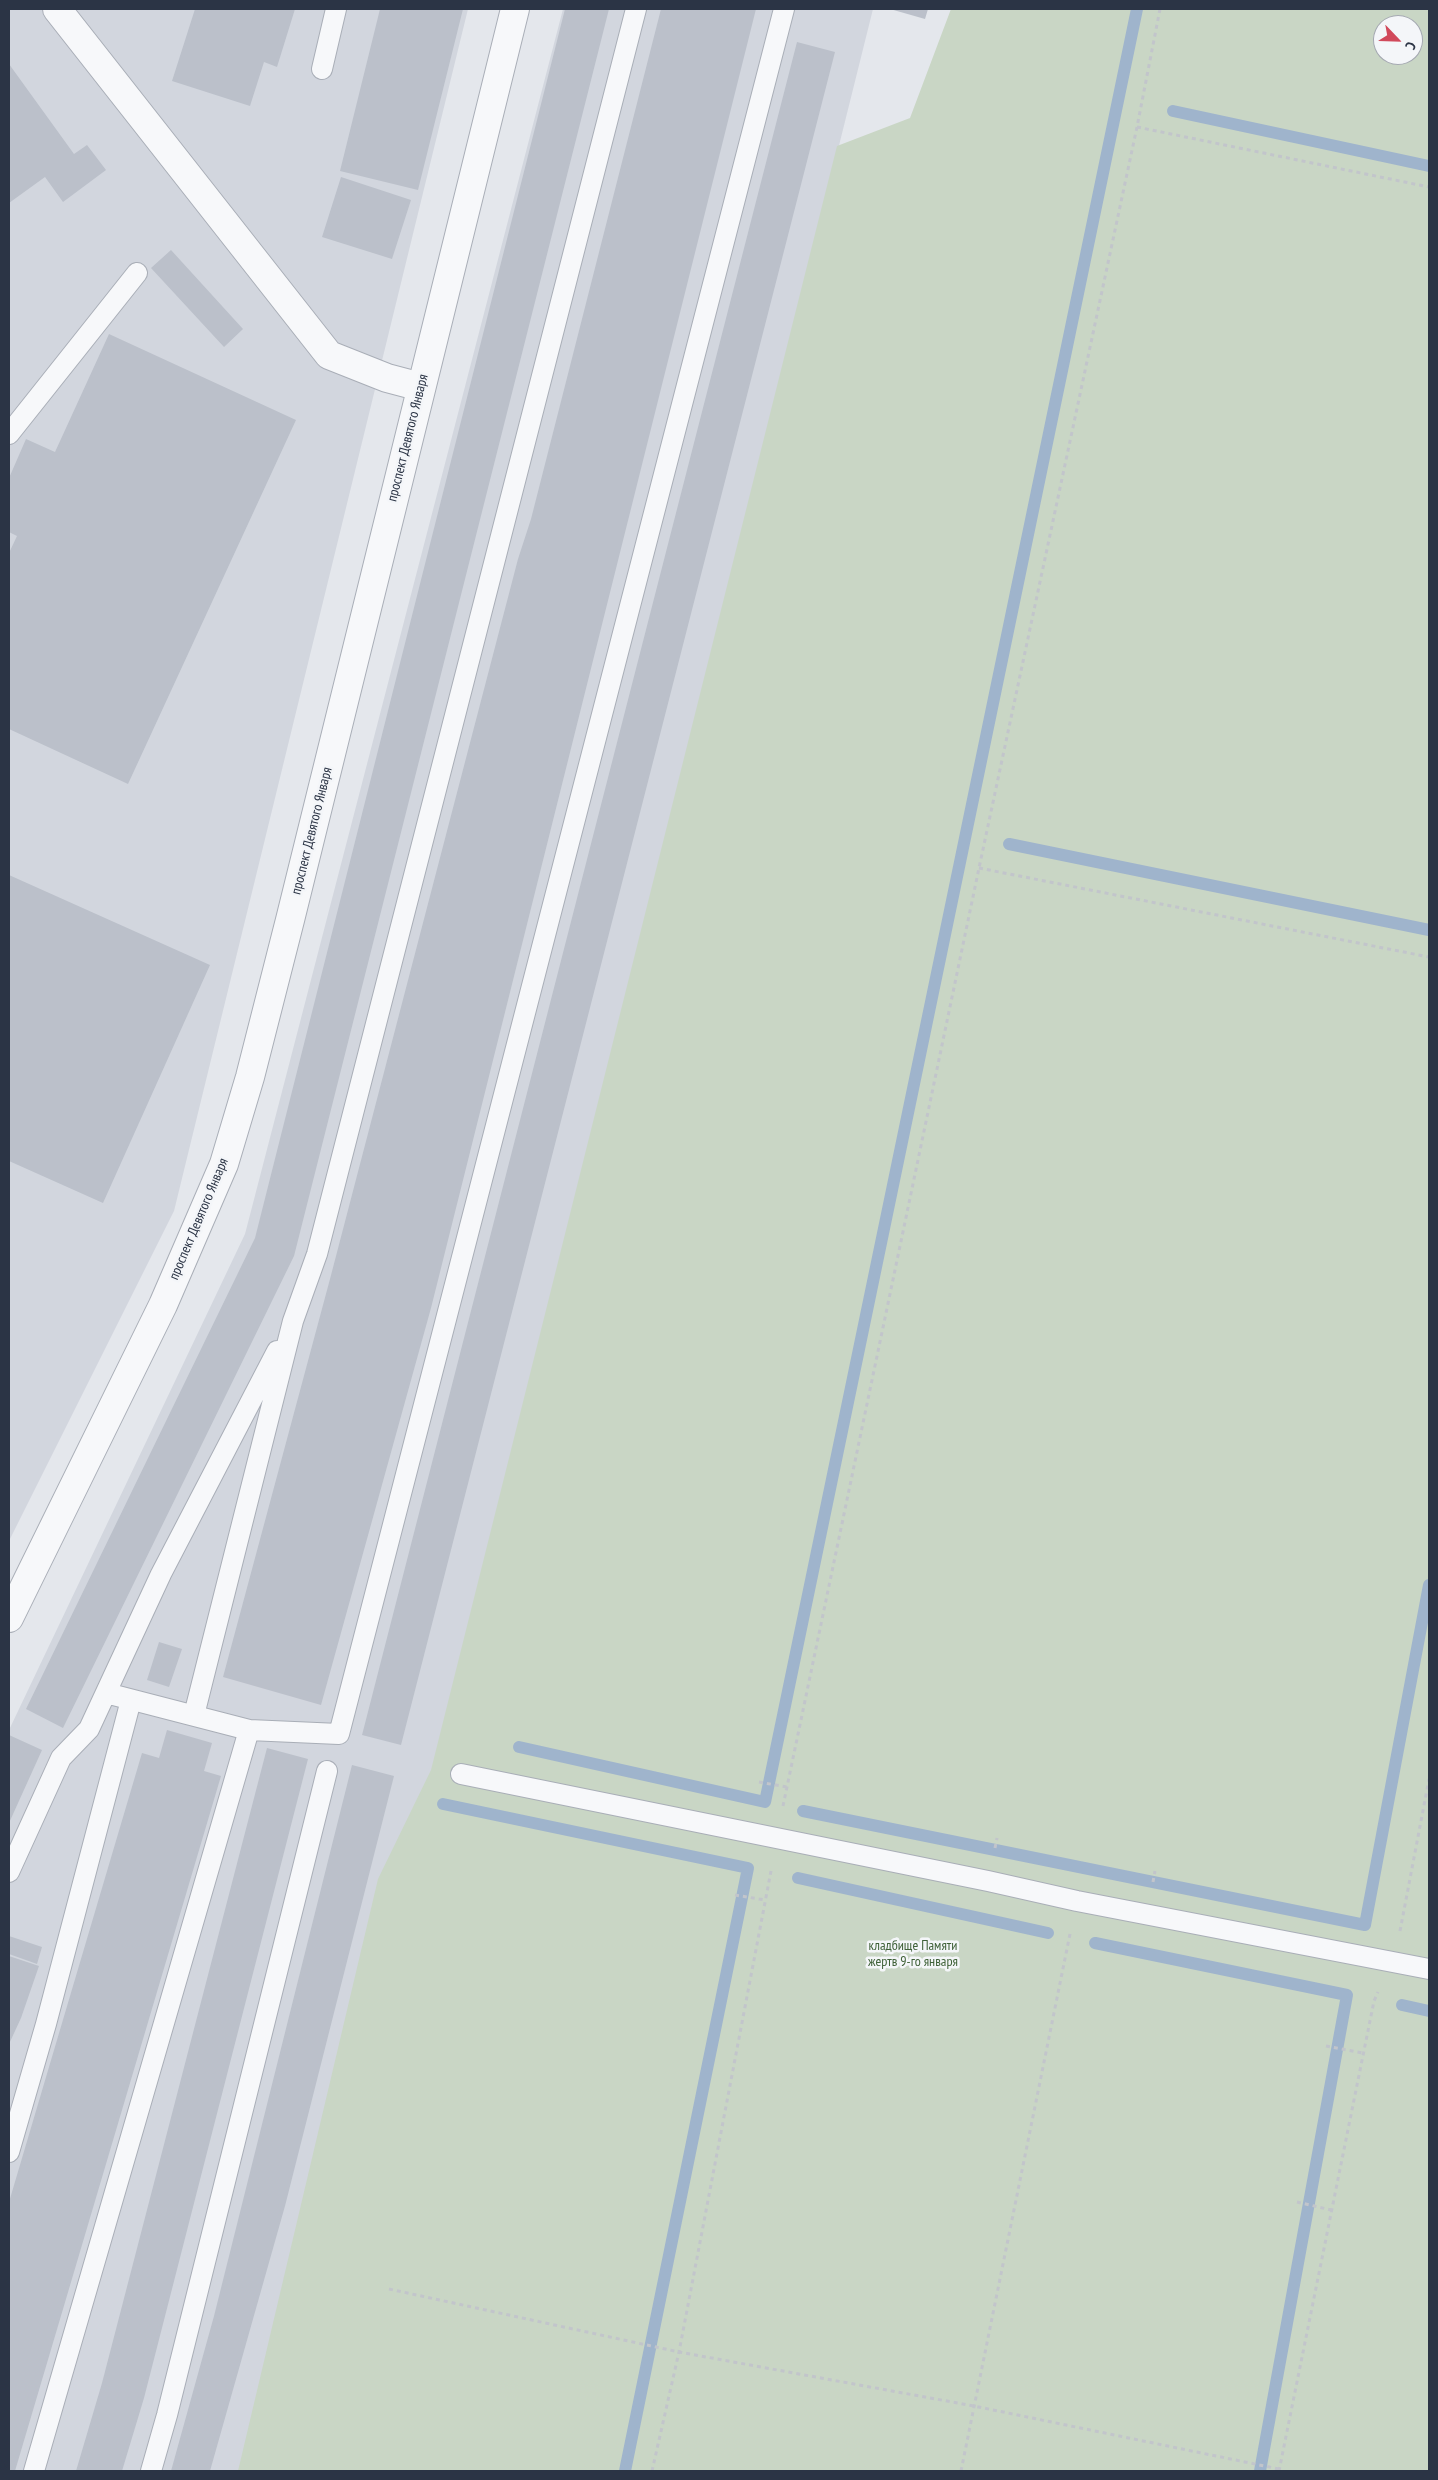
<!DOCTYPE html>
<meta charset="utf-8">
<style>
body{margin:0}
#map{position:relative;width:1438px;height:2480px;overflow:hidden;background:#e4e7ec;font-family:"PT Sans Narrow",sans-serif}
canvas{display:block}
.frame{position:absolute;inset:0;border:10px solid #2b3445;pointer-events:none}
.north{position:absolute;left:1373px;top:15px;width:50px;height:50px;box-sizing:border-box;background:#f4f6f9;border:1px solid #a4a8b1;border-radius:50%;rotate:114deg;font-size:14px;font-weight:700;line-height:20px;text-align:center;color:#2b3445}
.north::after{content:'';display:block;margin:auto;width:18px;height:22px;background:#d1495b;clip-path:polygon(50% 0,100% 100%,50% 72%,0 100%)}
</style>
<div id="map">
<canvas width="1438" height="2480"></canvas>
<div class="frame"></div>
<div class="north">С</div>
</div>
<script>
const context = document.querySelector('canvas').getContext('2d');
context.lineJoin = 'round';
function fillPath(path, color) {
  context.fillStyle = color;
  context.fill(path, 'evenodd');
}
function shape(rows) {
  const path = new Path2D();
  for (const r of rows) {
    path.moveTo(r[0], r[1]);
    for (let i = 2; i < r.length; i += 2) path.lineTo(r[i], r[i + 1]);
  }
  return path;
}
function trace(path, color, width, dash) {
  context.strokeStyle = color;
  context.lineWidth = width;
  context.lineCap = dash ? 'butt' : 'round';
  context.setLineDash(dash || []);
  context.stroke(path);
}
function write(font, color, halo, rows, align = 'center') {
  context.font = font + ' "PT Sans Narrow",sans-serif';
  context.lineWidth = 5;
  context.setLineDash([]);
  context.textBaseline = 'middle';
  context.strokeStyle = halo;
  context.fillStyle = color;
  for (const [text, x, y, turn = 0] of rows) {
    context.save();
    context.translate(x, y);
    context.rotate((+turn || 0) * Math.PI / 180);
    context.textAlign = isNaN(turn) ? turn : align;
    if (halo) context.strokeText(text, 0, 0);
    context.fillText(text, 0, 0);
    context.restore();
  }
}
const built = shape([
 [9,9,468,9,174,1211,9,1541],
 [563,9,873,9,434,1772,252,2471,9,2471,9,1730,245,1234]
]);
const green = shape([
 [951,9,1429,9,1429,2471,238,2471,378,1879,431,1770,837,146,910,118],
 [1383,25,1413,25,1413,55,1383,55]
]);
const stream = shape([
 [1173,111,1429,166],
 [1009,844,1429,930],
 [519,1747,765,1802,1137,9],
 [443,1804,748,1868,625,2471],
 [803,1811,1365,1925,1429,1585],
 [798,1878,1048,1933],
 [1095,1943,1347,1995,1260,2471],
 [1402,2005,1429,2011]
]);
const building = shape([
 [195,9,295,9,277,67,264,62,250,106,172,81],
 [380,9,463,9,418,190,340,171],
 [565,9,609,9,294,1256,63,1728,26,1709,255,1238],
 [661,9,756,9,431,1308,321,1705,223,1677,330,1279,518,559,531,519],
 [890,9,928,9,925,19],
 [797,42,835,52,401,1745,362,1735],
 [9,64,74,154,87,145,106,170,63,202,45,177,9,203],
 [341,177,411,200,392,259,322,237],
 [171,250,243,329,224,347,151,268],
 [109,334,296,420,128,784,9,729,9,553,17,536,9,532,9,478,26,439,55,452],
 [9,875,210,965,103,1203,9,1161],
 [159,1642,182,1649,169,1687,147,1680],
 [167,1730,212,1743,204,1771,221,1776,15,2471,9,2471,9,2202,142,1753,159,1758],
 [9,1735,42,1750,9,1823],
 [267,1748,308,1759,144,2398,122,2471,76,2471,102,2383],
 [352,1765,394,1776,285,2206,210,2471,171,2471,214,2316],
 [9,1936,42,1947,37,1964,9,1954],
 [9,1956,39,1966,21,2018,9,2044]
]);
const path = shape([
 [1137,127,1429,187],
 [979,868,1429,957],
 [759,1782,787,1787],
 [783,1806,979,868,1137,127,1160,9],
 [995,1848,997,1838],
 [1153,1882,1155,1871],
 [735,1895,765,1900],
 [1400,1931,1429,1779],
 [1326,2046,1363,2053],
 [1297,2202,1331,2210],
 [389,2289,679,2352,974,2406,1279,2469],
 [652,2471,679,2352,771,1871],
 [961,2471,1070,1934],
 [1279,2471,1374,2001,1378,1992]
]);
const service = shape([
 [322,69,336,9],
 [9,434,137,273],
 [106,1693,249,1730,339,1734,784,9],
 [194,1715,293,1321,317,1254,636,9],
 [461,1774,988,1881,1077,1901,1429,1969],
 [9,1872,61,1758,89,1729,161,1574,277,1351],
 [9,2152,46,2024,131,1700],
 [34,2471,249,1730],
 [151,2471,167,2415,327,1771]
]);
const minor = shape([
 [57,9,329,355,387,378,421,387]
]);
const tertiary = shape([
 [9,1618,163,1305,224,1164,250,1077,290,920,515,9]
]);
const streetNames = [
 ["проспект Девятого Января",408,438,-76],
 ["проспект Девятого Января",312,831,-76],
 ["проспект Девятого Января",199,1219,-67]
];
const parkNames = [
 ["кладбище Памяти",913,1946],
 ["жертв 9-го января",913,1962]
];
fillPath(built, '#d2d6de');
fillPath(green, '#c9d6c5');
trace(stream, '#9fb4cc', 12);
fillPath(building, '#bbc0ca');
trace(service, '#a9aeb7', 22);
trace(minor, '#a9aeb7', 30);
trace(tertiary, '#a9aeb7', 30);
trace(path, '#c2c5cb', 3, [4, 4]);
trace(service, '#f7f8fa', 20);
trace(minor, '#f7f8fa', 28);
trace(tertiary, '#f7f8fa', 28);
write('14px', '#2b3445', '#f4f6f9', streetNames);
write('14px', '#3f6138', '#f4f6f9', parkNames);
</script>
